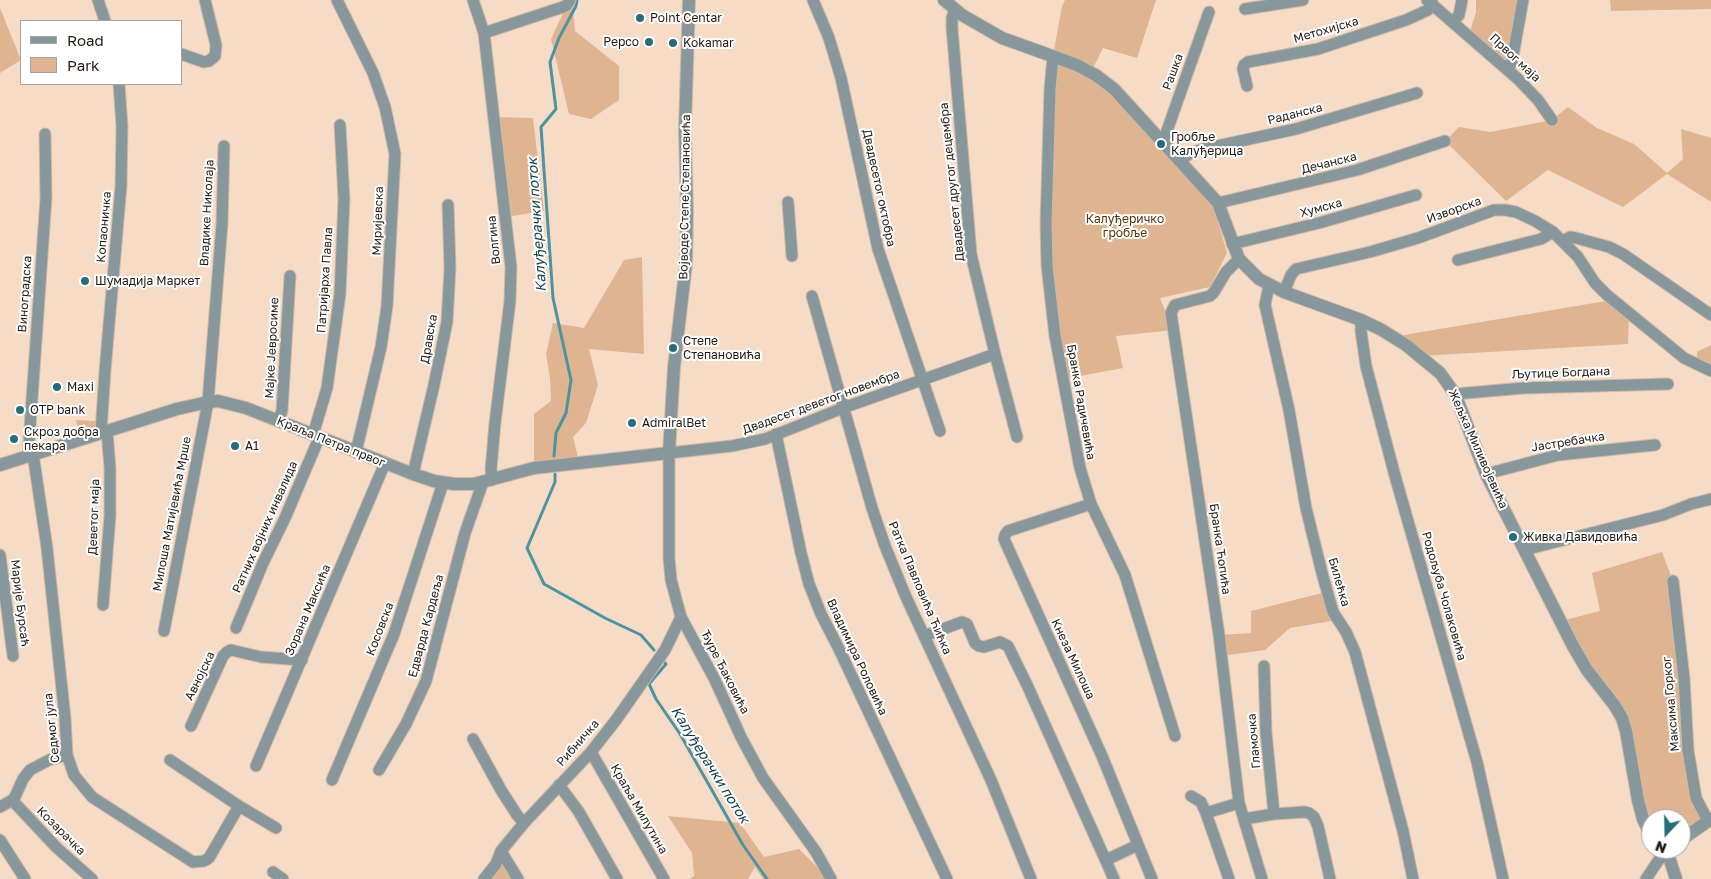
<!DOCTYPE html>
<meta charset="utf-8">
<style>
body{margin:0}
#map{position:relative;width:1711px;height:879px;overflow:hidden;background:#f6dcc7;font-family:"Golos Text",sans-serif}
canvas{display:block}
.legend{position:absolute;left:20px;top:20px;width:162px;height:65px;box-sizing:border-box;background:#fff;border:1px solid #a7a3a0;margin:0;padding:6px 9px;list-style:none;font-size:15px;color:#221911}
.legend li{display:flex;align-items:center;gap:10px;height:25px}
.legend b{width:25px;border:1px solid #a7a3a0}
.north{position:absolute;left:1641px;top:809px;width:50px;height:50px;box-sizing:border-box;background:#fff;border:1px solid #a7a3a0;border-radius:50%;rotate:201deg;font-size:14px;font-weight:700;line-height:20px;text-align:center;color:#221911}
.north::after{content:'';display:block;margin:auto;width:18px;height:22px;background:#276c7b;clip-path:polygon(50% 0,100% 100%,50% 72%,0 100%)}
</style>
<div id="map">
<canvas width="1711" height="879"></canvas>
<ul class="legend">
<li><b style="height:6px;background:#88979b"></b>Road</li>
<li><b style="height:14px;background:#dfb491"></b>Park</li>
</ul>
<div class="north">N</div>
</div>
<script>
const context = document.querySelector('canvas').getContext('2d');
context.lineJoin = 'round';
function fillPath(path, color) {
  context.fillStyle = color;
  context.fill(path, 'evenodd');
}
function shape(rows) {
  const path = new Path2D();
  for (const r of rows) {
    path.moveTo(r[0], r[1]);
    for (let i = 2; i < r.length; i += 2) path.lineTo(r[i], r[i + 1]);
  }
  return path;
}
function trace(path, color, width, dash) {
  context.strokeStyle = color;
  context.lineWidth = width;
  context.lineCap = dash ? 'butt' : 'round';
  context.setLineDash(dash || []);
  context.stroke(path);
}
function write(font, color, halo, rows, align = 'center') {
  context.font = font + ' "Golos Text",sans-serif';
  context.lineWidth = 4;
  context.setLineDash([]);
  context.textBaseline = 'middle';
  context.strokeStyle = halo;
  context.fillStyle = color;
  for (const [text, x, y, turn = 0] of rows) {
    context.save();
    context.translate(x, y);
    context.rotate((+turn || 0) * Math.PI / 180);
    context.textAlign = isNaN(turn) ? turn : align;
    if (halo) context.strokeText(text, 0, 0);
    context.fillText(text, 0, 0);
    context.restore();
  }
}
const green = shape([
 [572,0,575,31,619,66,619,100,591,119,569,114,551,39,567,5],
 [1065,0,1156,0,1137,58,1103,48,1091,72,1053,56,1062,6],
 [1476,0,1523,0,1508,70,1469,35,1476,12],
 [1610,0,1711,0,1711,9,1611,11],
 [0,8,21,60,0,73],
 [1055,64,1085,73,1117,96,1214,208,1227,253,1210,287,1160,298,1173,330,1116,336,1123,368,1064,379,1049,289],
 [1568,107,1597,128,1634,144,1667,173,1683,159,1681,129,1711,138,1711,202,1667,174,1623,207,1548,170,1506,201,1445,141,1459,127,1490,132,1552,120],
 [493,117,533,118,544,211,506,217],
 [642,257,644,354,589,349,598,385,586,423,573,437,579,462,534,468,534,414,551,401,550,378,546,354,553,323,584,328,624,260],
 [1612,300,1629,314,1628,344,1420,356,1392,337],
 [1711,345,1711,371,1697,365,1697,352],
 [76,420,96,421,96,428,79,433],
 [1662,552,1673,581,1693,786,1708,821,1681,841,1681,819,1651,819,1651,834,1627,731,1561,621,1600,611,1592,573],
 [1326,592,1337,620,1290,628,1265,650,1221,656,1219,635,1251,633,1251,611],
 [668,816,740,823,764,857,799,849,829,879,763,879,755,867,748,879,689,879,694,876,692,853],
 [501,851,518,879,484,879]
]);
const stream = shape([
 [554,456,556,433,566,413,571,380,553,298,541,127,556,109,550,62,559,38,576,6,577,0],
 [555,474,555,482,527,548,544,584,605,618,641,635,654,650],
 [664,662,666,664,649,684,656,699,680,734,743,845,767,879]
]);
const minor = shape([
 [98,0,105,21],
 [337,0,373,73,385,107,395,154,387,306,381,347,356,452],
 [473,0,484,33,511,267,510,301,495,423,491,469,492,480],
 [813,0,829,38,841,78,878,249,940,431],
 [1427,0,1518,79,1538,100,1552,120],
 [1245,9,1303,0],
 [955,10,952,18,952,28,971,254,995,354,1017,437],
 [1454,21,1459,15,1462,0],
 [484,33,563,7,567,5,570,0],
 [181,54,204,62,209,61,215,56,216,45,205,0],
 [1053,56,1050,89,1046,223,1047,266,1055,336,1080,468,1091,504,1125,575,1175,736],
 [1508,70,1512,61,1523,0],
 [1247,86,1243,69,1244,65,1248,62,1318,49,1406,20,1428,10,1433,4],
 [1163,142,1209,12],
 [1179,161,1191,153,1203,149,1296,129,1417,93],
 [788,202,792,256],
 [1218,203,1357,170,1445,141],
 [1563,241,1570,237,1576,238,1609,247,1623,254,1711,315],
 [1232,244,1319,223,1416,195],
 [1239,259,1226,272,1214,292,1210,296,1175,305,1171,313,1219,635,1239,803,1262,879],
 [1458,260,1541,239,1553,232],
 [1269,285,1265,305,1289,410,1306,508,1322,573,1333,612,1346,632,1355,652,1403,831,1413,879],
 [1284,292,1291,275,1296,269,1370,252,1418,238,1494,210,1505,210,1516,212,1535,221,1553,232,1578,257,1595,283,1607,295,1684,358,1711,371],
 [812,296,872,508,885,546,906,597,991,780,1031,879],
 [1361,320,1361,331,1366,366,1395,476,1477,762,1503,879],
 [1455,394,1524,388,1668,384],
 [278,421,282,411,290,276],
 [101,432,105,371,121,186,122,126,119,84],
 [776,434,801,553,809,584,821,614,839,649,947,879],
 [313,435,327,388,340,294,344,199,340,125],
 [33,454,47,548,65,718,67,755,74,775,92,797,193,862,204,861,209,858,239,806],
 [28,456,46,198,45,134],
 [413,474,434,385,447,322,450,268,448,205],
 [1486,474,1558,455,1655,445],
 [1091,504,1008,531,1005,535,1004,539,1102,756,1152,879],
 [1524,550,1663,515,1691,504,1711,499],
 [0,555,13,656],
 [1673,581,1684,678,1688,750,1696,798,1708,821],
 [103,605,110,516,110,468,107,431],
 [236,628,263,563,285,518,319,438],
 [164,631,208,402,222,224,224,146],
 [924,636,962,622,967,624,975,643,979,646,984,647,1000,642,1008,646,1028,687,1114,879],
 [1264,666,1266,732,1274,814],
 [191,726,223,656,227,652,231,650,261,657,302,660],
 [473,739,501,790,517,815,524,823],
 [591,752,664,879],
 [170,760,239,806,276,828],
 [256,766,385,463],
 [379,770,406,724,426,681,465,533,483,482],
 [332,780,394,634,443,483],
 [559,785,579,812,617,879],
 [1191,796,1201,802,1206,813,1229,879],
 [12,800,56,847,92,879],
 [0,807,14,799,23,779,30,770,49,760,67,755],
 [1206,813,1239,803],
 [1244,819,1274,814,1304,812,1309,813,1314,817,1318,826,1330,879],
 [0,840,25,879],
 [501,851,518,879],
 [1106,860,1138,845],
 [273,872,283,879],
 [484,879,496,864,501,851,524,823,591,752,616,720,665,650,681,617],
 [831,879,816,852,763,778,741,737,715,680,681,617,671,580,669,558,669,453,732,446,765,439,843,408,995,354],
 [1646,879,1658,861,1665,853]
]);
const tertiary = shape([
 [944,0,962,15,1002,38,1077,65,1097,76,1114,89,1218,203,1239,259,1259,279,1284,292,1361,320,1380,329,1406,345,1440,373,1455,394,1486,474,1573,646,1587,670,1615,706,1622,718,1626,731,1638,800,1643,819,1651,836],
 [0,465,177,409,208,402,218,401,246,408,413,474,434,481,454,484,474,484,534,468,669,453,674,367,686,264,687,214,685,129,689,0],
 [1681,840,1711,819],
 [1662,849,1670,860,1676,879]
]);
const markers = [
 [640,18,5,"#276c7b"],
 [649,42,5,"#276c7b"],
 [673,43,5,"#276c7b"],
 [1161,144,5,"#276c7b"],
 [85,281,5,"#276c7b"],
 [673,348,5,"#276c7b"],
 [57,387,5,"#276c7b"],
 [20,410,5,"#276c7b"],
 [632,423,5,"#276c7b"],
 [14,439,5,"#276c7b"],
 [235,446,5,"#276c7b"],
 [1513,537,5,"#276c7b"]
];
const poiNames = [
 ["Point Centar",650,18],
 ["Pepco",639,42,"right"],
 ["Kokamar",683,43],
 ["Гробље",1171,137],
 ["Калуђерица",1171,151],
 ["Шумадија Маркет",95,281],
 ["Степе",683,341],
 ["Степановића",683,355],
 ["Maxi",67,387],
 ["OTP bank",30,410],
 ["AdmiralBet",642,423],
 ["Скроз добра",24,432],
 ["пекара",24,446],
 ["A1",245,446],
 ["Живка Давидовића",1523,537]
];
const streetNames = [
 ["Метохијска",1326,30,-16],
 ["Првог маја",1515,58,43],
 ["Рашка",1173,72,-70],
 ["Раданска",1295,114,-14],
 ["Дечанска",1329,163,-14],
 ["Двадесет другог децембра",952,182,-96],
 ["Двадесетог октобра",879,188,78],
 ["Војводе Степе Степановића",685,197,-89],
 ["Хумска",1321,208,-15],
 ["Изворска",1454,210,-20],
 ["Владике Николаја",207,213,-87],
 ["Миријевска",378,221,-88],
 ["Копаоничка",104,227,-85],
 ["Волгина",494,240,-96],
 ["Патријарха Павла",325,280,-86],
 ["Виноградска",25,294,-86],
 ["Дравска",429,339,-80],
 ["Мајке Јевросиме",272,348,-87],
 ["Љутице Богдана",1561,373,-2],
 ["Двадесет деветог новембра",821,402,-20],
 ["Бранка Радичевића",1081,402,80],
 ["Краља Петра првог",331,442,22],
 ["Јастребачка",1568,442,-9],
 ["Жељка Миливојевића",1478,449,66],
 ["Милоша Матијевића Мрше",172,514,-79],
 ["Деветог маја",94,517,-88],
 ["Ратних војних инвалида",265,527,-66],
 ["Бранка Ћопића",1220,549,82],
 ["Билећка",1339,582,74],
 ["Ратка Павловића Ћићка",920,588,67],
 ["Родољуба Чолаковића",1444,596,74],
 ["Марије Бурсаћ",20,603,83],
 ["Зорана Максића",308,610,-67],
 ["Едварда Кардеља",426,626,-75],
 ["Косовска",380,629,-69],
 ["Владимира Роловића",857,657,65],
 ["Кнеза Милоша",1073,659,65],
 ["Ђуре Ђаковића",725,672,63],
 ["Авнојска",200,676,-64],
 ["Максима Горког",1671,704,-95],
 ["Седмог јула",52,728,-96],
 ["Гламочка",1254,741,-95],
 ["Рибничка",578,743,-49],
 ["Краља Милутина",639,809,60],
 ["Козарачка",61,831,45]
];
const parkNames = [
 ["Калуђеричко",1125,219],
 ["гробље",1125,233]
];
const waterNames = [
 ["Калуђерачки поток",537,225,-94],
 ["Калуђерачки поток",710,765,58]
];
fillPath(green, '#dfb491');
trace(stream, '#4e93a1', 3);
trace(minor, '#d0b9a6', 13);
trace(tertiary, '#d0b9a6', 14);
trace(minor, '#88979b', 11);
trace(tertiary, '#88979b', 12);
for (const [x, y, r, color] of markers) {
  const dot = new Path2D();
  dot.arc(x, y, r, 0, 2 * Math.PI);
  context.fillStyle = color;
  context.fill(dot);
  trace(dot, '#fff', 2);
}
write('12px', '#221911', '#fff', poiNames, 'left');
write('12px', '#221911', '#fff', streetNames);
write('12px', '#5a3207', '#fff', parkNames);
write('italic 14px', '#0d3d47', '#fff', waterNames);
</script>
